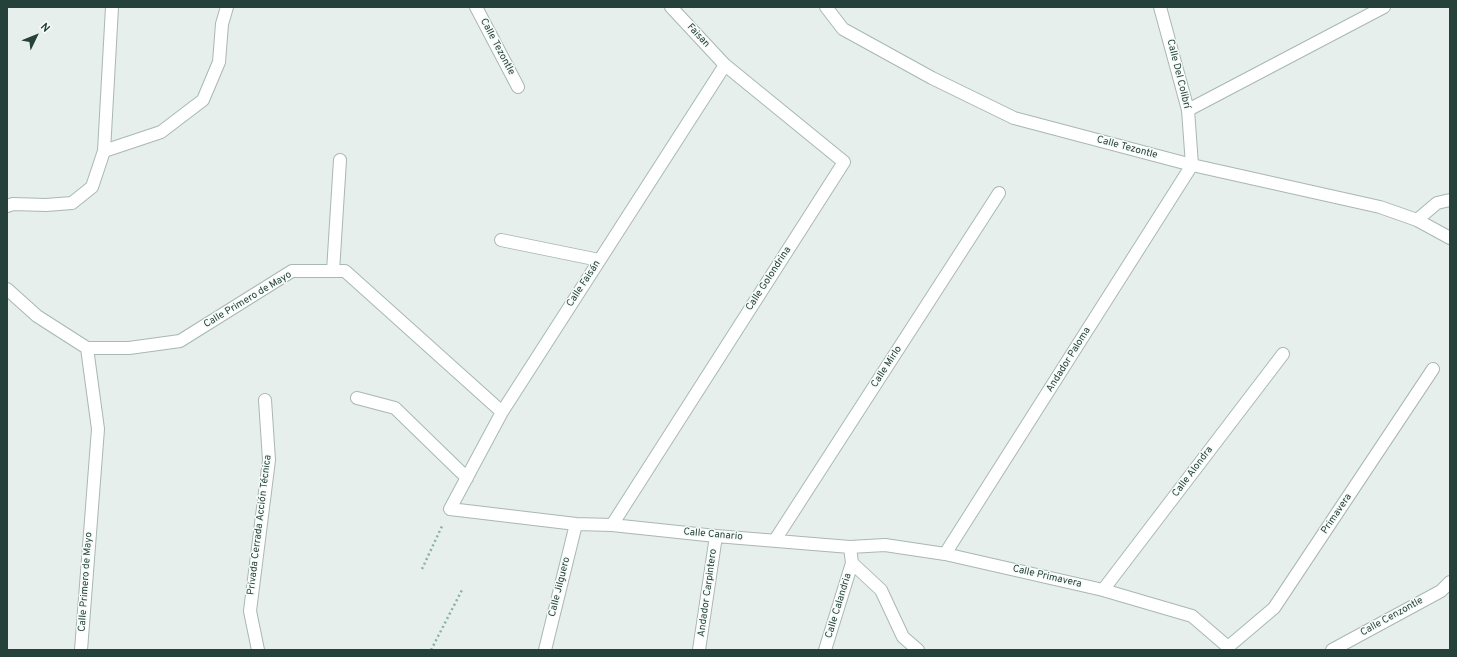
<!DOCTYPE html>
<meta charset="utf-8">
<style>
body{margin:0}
#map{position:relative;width:1457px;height:657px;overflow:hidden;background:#e6efeb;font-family:Overpass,sans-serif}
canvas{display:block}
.frame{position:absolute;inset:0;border:8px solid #24423a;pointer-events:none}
.north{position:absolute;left:16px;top:16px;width:40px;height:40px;-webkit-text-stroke:3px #f7fbf9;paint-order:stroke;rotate:47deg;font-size:11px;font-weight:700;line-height:16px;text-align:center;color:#24423a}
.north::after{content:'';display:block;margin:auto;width:14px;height:18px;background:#24423a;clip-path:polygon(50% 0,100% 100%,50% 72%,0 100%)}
</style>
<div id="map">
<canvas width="1457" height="657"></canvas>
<div class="frame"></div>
<div class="north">N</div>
</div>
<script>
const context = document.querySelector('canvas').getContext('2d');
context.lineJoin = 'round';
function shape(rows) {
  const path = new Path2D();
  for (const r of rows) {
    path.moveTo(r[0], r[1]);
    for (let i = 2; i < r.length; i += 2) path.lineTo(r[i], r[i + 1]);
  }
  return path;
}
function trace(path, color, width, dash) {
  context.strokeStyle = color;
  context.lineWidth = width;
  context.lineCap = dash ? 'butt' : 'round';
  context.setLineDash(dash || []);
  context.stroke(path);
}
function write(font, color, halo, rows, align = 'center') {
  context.font = font + ' Overpass,sans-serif';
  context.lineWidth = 3;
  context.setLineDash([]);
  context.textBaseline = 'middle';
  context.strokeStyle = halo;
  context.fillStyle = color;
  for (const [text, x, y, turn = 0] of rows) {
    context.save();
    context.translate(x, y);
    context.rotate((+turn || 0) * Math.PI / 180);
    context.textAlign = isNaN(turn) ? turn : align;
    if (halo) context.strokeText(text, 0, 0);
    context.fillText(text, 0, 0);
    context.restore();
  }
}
const path = shape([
 [422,569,443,524],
 [431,650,463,588]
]);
const service = shape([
 [501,240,599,260],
 [333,271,340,160]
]);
const minor = shape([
 [476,7,518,87],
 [826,7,843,29,932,78,1014,118,1192,165,945,554],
 [725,65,502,412,450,509,576,524,612,525,716,536,850,547,885,545,945,554,1103,590,1192,616,1228,647,1229,650],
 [1188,110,1384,7],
 [104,151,161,132,203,100,219,62,222,24,227,7],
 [1417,220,1437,203,1450,200],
 [87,348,129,348,180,341,292,271,345,271,502,412],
 [357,398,395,408,467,478],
 [612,525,844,162,725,65,671,7],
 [775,540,999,193],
 [850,547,852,563,881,590,903,637,918,650],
 [1103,590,1283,354],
 [1228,647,1274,608,1433,369],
 [258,650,250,611,269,460,265,400],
 [545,650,576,524],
 [699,650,716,536],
 [825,650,852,563],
 [1332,650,1441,591,1450,582]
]);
const tertiary = shape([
 [1160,7,1188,110,1192,165,1380,207,1417,220,1450,238],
 [7,206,13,204,46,205,72,203,92,187,104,151,112,7],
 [7,289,37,316,87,348,98,429,81,650]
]);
const streetNames = [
 ["Faisan",698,36,47],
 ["Calle Tezontle",497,47,62],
 ["Calle Del Colibrí",1178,74,76],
 ["Calle Tezontle",1127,148,15],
 ["Calle Golondrina",769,279,-57],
 ["Calle Faisán",584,284,-57],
 ["Calle Primero de Mayo",248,300,-31],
 ["Andador Paloma",1069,360,-58],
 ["Calle Mirlo",887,367,-57],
 ["Calle Alondra",1193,472,-53],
 ["Primavera",1337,514,-56],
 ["Privada Cerrada Acción Técnica",260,525,-83],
 ["Calle Canario",713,535,5],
 ["Calle Primavera",1047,577,13],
 ["Calle Primero de Mayo",86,582,-86],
 ["Calle Jilguero",560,587,-76],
 ["Andador Carpintero",708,593,-82],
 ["Calle Calandria",839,606,-73],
 ["Calle Cenzontle",1392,617,-29]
];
trace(service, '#a8b8b2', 14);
trace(minor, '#a8b8b2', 14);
trace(tertiary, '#a8b8b2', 14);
trace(path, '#86b3a5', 2.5, [2, 3]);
trace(service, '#fff', 12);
trace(minor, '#fff', 12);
trace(tertiary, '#fff', 12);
write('10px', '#24423a', '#f7fbf9', streetNames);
</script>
